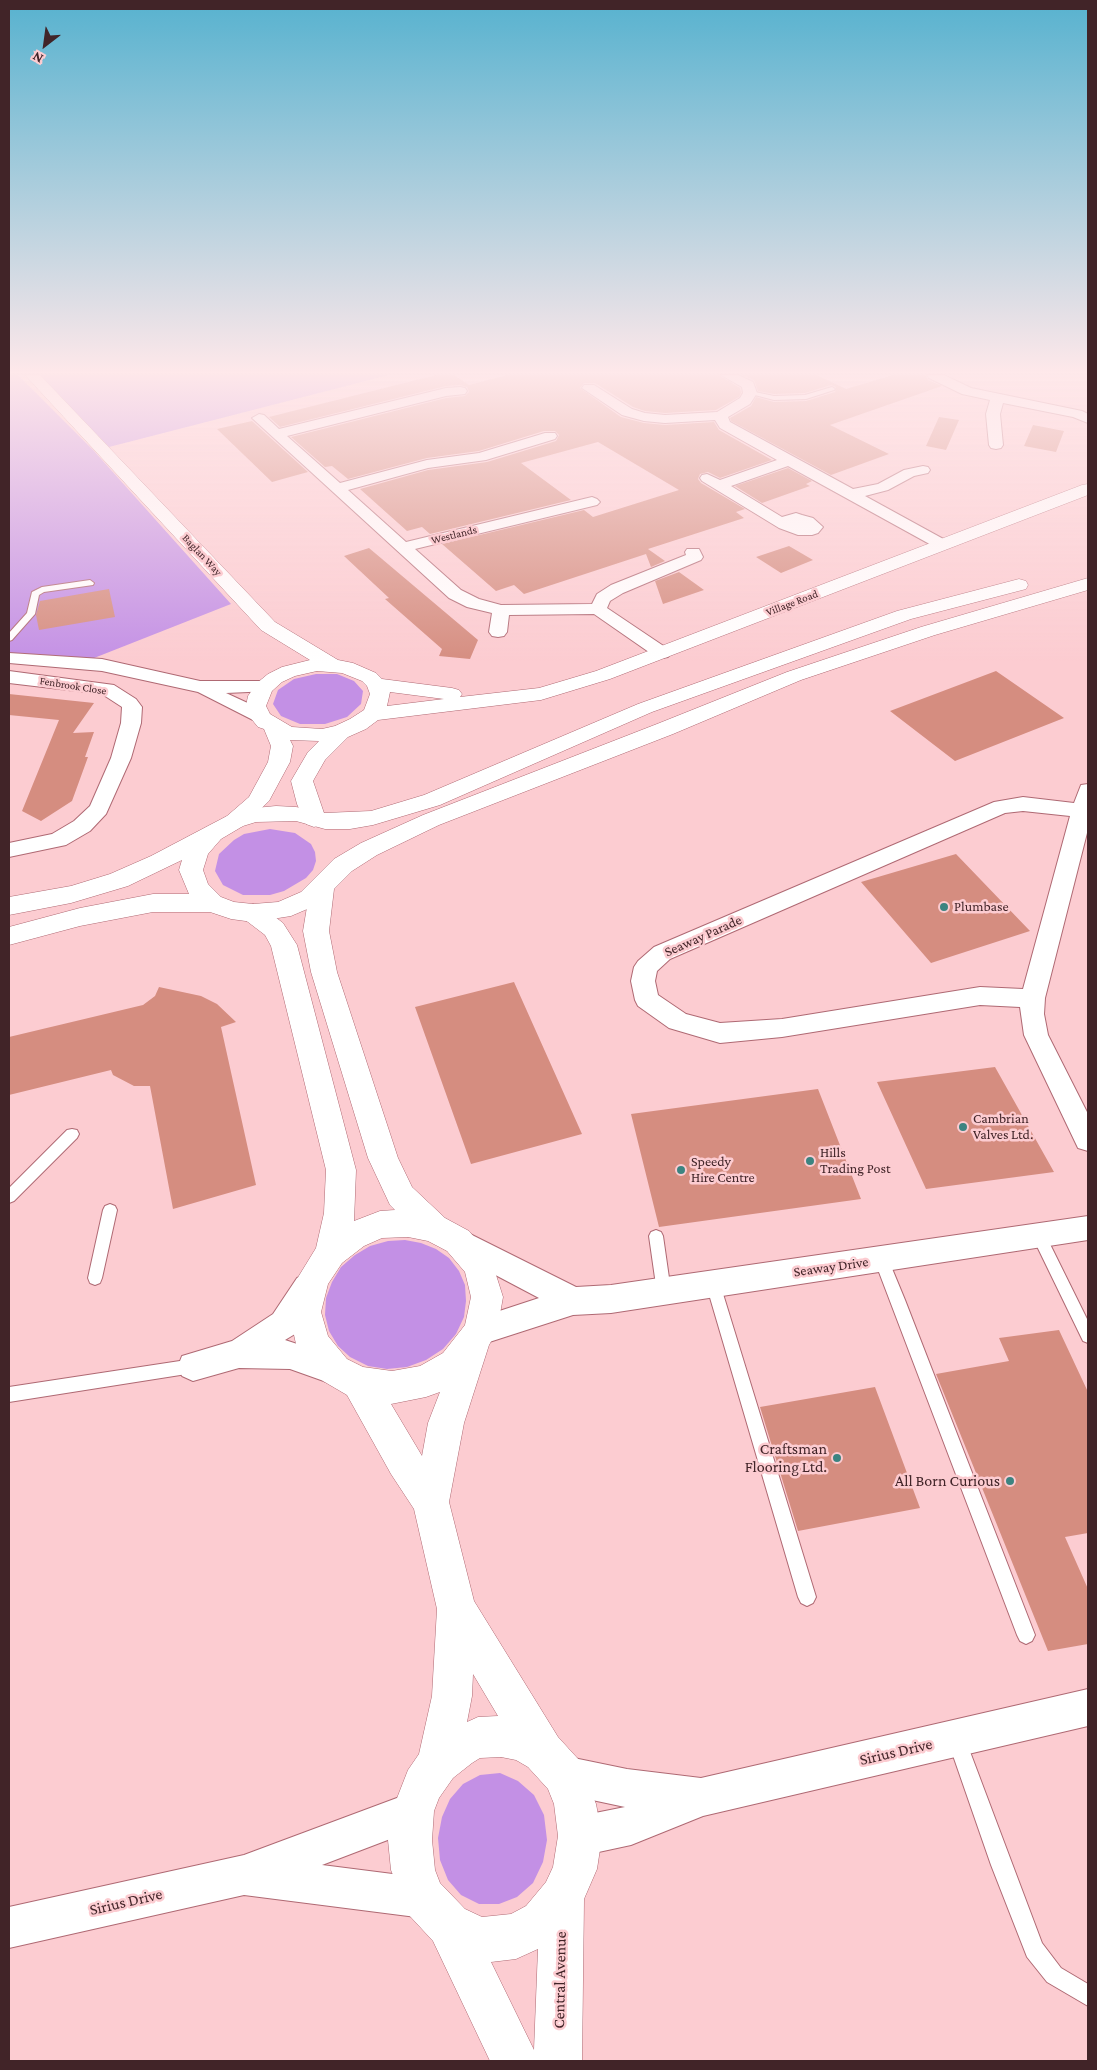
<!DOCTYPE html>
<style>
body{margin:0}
#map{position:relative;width:1097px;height:2070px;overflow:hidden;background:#fcccd1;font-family:"Crimson Pro",serif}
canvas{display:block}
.frame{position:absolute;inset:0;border:10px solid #412428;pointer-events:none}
.north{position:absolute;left:20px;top:20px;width:50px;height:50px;-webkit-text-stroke:4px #fcccd1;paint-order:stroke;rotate:210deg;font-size:14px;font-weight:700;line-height:20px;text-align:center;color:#412428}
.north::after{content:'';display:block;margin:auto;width:18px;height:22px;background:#412428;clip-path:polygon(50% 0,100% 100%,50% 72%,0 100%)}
</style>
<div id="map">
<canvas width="1097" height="2070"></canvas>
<div class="frame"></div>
<div class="north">N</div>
</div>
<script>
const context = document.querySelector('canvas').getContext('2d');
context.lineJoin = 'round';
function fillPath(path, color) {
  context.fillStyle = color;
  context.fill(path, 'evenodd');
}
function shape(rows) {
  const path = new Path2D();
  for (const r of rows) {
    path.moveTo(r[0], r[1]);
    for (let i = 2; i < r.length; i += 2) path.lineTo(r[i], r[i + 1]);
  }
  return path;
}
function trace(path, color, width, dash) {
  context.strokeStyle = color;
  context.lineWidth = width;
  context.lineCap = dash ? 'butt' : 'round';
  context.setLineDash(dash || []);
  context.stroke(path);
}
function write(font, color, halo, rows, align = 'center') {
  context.font = font + ' "Crimson Pro",serif';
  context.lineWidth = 5;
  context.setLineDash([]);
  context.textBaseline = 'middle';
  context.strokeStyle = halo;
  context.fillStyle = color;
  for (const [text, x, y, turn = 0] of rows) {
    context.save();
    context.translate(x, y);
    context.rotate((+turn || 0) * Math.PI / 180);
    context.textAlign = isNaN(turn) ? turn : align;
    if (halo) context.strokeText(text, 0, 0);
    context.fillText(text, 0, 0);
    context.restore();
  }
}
const green = shape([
 [9,375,18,375,94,451,231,604,89,660,9,656],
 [38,375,389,375,109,447],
 [316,674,337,674,354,681,363,691,361,704,347,717,325,724,300,724,281,716,273,704,278,690,294,679],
 [270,829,295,833,311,844,315,852,316,861,313,870,306,878,284,891,270,895,243,895,223,885,215,871,219,854,234,840,244,834],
 [405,1240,421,1243,436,1249,449,1258,459,1271,465,1285,466,1301,464,1317,456,1334,443,1349,426,1360,407,1367,387,1369,368,1366,350,1357,338,1346,329,1331,325,1315,326,1298,332,1282,341,1267,355,1255,370,1246,388,1241],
 [500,1773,518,1781,534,1795,544,1815,547,1840,543,1862,533,1883,517,1897,499,1904,479,1904,461,1895,448,1880,440,1860,438,1838,442,1817,450,1799,463,1784,480,1775]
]);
const building = shape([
 [436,375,454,375,469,385,507,375,719,375,740,388,741,393,739,397,716,410,665,413,645,411,633,407,595,383,584,383,580,388,621,417,644,423,665,425,714,422,719,430,772,460,720,478,708,472,700,474,698,479,701,483,745,509,736,512,744,518,648,549,665,561,651,567,646,554,524,594,514,585,496,591,442,544,584,510,593,517,679,490,598,442,521,463,571,500,430,534,422,527,407,531,360,489,428,470,487,462,556,441,559,435,555,431,544,431,479,451,427,458,348,479,332,466,325,467,291,437,446,398,465,396,469,392,467,387,460,385,446,386,280,427,269,417],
 [742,375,817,375,846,389,893,375,925,375,928,380,942,386,830,425,889,454,831,475,731,421,730,418,751,406,756,397,774,402,806,401,835,392,836,387,831,385,805,393,774,394,758,391,754,380],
 [939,417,959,420,946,450,926,446],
 [252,421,308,472,272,482,217,429],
 [1033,425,1064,431,1056,452,1024,446],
 [788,468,812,481,806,484,810,486,762,503,735,486],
 [789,546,813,560,781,573,756,557],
 [369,548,478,640,470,659,439,656,442,649,385,599,389,598,344,556],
 [679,572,704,590,663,604,655,581],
 [109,589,115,617,39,630,36,615,40,601],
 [996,671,1064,718,955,761,890,711],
 [9,694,94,703,73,733,94,732,85,757,88,757,72,801,41,821,22,811,59,720,9,715],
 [956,854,1030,931,931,963,861,882],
 [514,982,582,1134,471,1164,415,1007],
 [159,987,201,996,217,1004,236,1022,221,1027,256,1185,173,1209,150,1086,134,1086,113,1075,111,1070,9,1095,9,1037,143,1005,155,996],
 [995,1067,1054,1172,926,1189,877,1082],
 [818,1089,861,1199,659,1227,631,1114],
 [1059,1330,1088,1392,1088,1533,1065,1537,1088,1589,1088,1644,1048,1651,936,1374,1009,1361,999,1338],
 [875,1387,920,1508,798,1531,760,1407]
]);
const service = shape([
 [832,387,835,389,834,390,806,399,774,400,747,393,750,391,774,396,805,395,832,387],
 [90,580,94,583,93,585,44,592,39,595,35,614,12,640,9,641,9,633,27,613,32,592,42,587,90,580],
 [72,1129,77,1130,79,1134,77,1138,14,1201,9,1203,9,1188,67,1130,72,1129],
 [110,1204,115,1206,117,1210,102,1278,100,1283,95,1285,90,1283,88,1278,103,1210,105,1206,110,1204],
 [656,1230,661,1232,663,1236,671,1292,669,1297,664,1299,659,1297,657,1292,649,1236,651,1232,656,1230],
 [1039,1230,1044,1232,1088,1321,1088,1343,1083,1341,1032,1236,1034,1232,1039,1230],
 [881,1253,886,1254,905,1300,1035,1635,1032,1641,1026,1644,1020,1641,1017,1635,874,1259,876,1254,881,1253],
 [713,1277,718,1279,720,1284,816,1597,813,1603,807,1606,801,1603,798,1597,706,1284,708,1279,713,1277],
 [193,1359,198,1361,201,1366,198,1371,193,1373,9,1402,9,1387,193,1359],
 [957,1732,964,1734,966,1741,1042,1943,1061,1968,1088,1984,1088,2006,1047,1982,1027,1957,991,1865,948,1741,950,1734,957,1732]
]);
const minor = shape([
 [721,375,738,375,753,382,757,393,750,404,728,417,730,422,853,489,878,484,904,470,923,466,928,467,930,470,928,473,914,476,888,490,865,496,947,541,949,544,947,547,935,547,788,466,731,486,782,517,796,513,802,515,813,518,823,527,818,533,812,535,798,535,779,528,702,481,700,478,702,475,707,474,720,480,777,460,720,428,715,420,665,423,644,421,622,415,582,388,584,385,594,385,632,409,645,413,665,415,717,412,740,398,743,393,742,387,721,375],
 [927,375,944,375,971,388,1082,411,1088,414,1088,423,1073,417,1003,403,1000,414,1003,445,1001,448,996,449,991,448,989,445,986,414,990,400,962,394,929,378,927,375],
 [460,387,465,388,467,391,465,394,446,396,287,436,340,483,427,460,479,453,545,433,555,433,557,436,555,439,486,460,428,468,348,490,406,542,592,497,597,499,600,502,597,505,415,549,461,590,479,599,501,605,592,604,597,594,611,585,686,555,685,552,687,549,699,549,703,557,701,560,623,593,610,601,607,608,668,649,671,653,668,657,662,658,656,657,594,614,509,615,507,632,504,636,498,637,492,636,489,632,492,613,467,607,449,598,252,418,259,414,264,415,279,429,446,388,460,387],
 [9,653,102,659,200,681,264,681,271,683,273,687,271,691,226,693,267,712,270,716,267,720,260,722,253,720,198,692,102,671,9,663,9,653],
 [9,671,114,685,136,699,142,707,141,723,131,758,106,814,90,831,66,845,9,857,9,843,52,834,74,821,90,806,111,758,121,723,122,707,102,694,9,683,9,671],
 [1088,784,1088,829,1045,998,1044,1014,1048,1035,1088,1114,1088,1151,1078,1148,1024,1035,1020,1007,980,1005,782,1037,720,1043,669,1028,638,1006,635,1000,631,981,634,967,638,961,654,947,994,802,1023,797,1074,803,1081,785,1088,784],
 [1023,811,1070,816,1023,989,980,987,782,1019,720,1023,686,1014,658,995,655,981,657,971,670,959,1005,813,1023,811],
 [1088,1216,1088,1240,611,1313,573,1315,480,1345,469,1341,465,1331,469,1321,539,1298,450,1251,446,1242,450,1233,460,1229,576,1287,611,1285,1088,1216],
 [307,1274,317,1278,322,1287,295,1334,285,1340,346,1360,351,1370,346,1380,335,1385,290,1369,239,1368,193,1381,182,1376,178,1366,182,1356,232,1341,273,1314,297,1278,307,1274],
 [1088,1689,1088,1726,703,1816,631,1845,580,1856,566,1850,560,1836,566,1822,580,1816,625,1807,564,1794,550,1789,545,1775,550,1761,564,1756,627,1769,701,1778,1088,1689],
 [413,1792,427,1797,432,1811,427,1825,322,1865,424,1878,438,1884,444,1898,438,1912,424,1918,244,1895,9,1948,9,1907,244,1855,413,1792]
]);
const tertiary = shape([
 [25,375,40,375,275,622,338,660,353,663,376,673,382,679,452,688,459,690,462,694,460,697,539,688,596,671,1082,485,1088,484,1088,495,610,679,541,700,378,720,366,729,348,737,325,760,313,781,326,819,322,824,314,827,306,824,297,804,291,781,308,752,319,741,290,740,293,746,290,762,269,801,243,826,235,829,227,826,223,821,227,816,249,797,268,762,271,746,264,729,258,727,249,716,246,706,248,696,257,683,268,674,282,667,310,660,261,630,25,375],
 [317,671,342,673,362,681,367,686,370,694,364,710,350,719,335,726,322,729,292,727,270,714,266,706,272,691,282,682,295,676,317,671],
 [390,692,444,699,387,706,390,692],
 [322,881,331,883,334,889,329,931,337,972,398,1158,412,1187,445,1218,469,1231,490,1256,503,1297,497,1331,489,1345,464,1423,449,1502,474,1601,558,1737,579,1760,596,1804,602,1836,597,1869,584,1899,582,2061,490,2061,433,1941,408,1914,391,1870,388,1840,392,1811,408,1770,419,1754,432,1696,437,1609,414,1509,391,1474,347,1395,323,1381,301,1355,296,1344,289,1312,297,1279,316,1248,324,1213,326,1170,271,946,265,935,244,919,240,913,244,907,253,904,262,907,283,923,297,945,356,1170,354,1221,380,1211,395,1210,390,1205,368,1158,311,972,303,931,310,889,313,883,322,881],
 [408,1237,428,1241,447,1251,465,1272,471,1297,465,1325,443,1353,420,1366,392,1371,363,1367,347,1359,328,1336,321,1312,328,1284,342,1263,364,1246,382,1238,408,1237],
 [440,1392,428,1423,422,1456,391,1404,426,1397,440,1392],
 [473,1674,498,1716,478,1717,467,1722,472,1696,473,1674],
 [501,1757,516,1760,528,1767,548,1789,554,1804,558,1836,553,1867,546,1882,526,1906,511,1914,482,1917,465,1909,440,1883,435,1870,432,1840,434,1811,439,1798,453,1778,472,1763,480,1758,501,1757],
 [538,1949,534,2050,491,1962,516,1959,538,1949]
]);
const primary = shape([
 [1088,578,1088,590,935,635,801,680,673,734,439,825,377,855,352,871,319,904,291,916,253,922,231,919,210,912,153,912,80,926,9,945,9,927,80,908,153,894,189,894,179,870,182,860,128,886,71,903,9,915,9,897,71,886,110,874,151,856,227,816,255,808,276,806,296,807,325,813,371,811,424,795,638,704,897,611,1019,579,1026,581,1028,585,1026,589,911,619,652,712,440,805,373,825,350,829,325,829,296,821,256,822,243,826,221,839,208,854,203,870,208,884,221,897,234,902,253,904,278,902,301,892,334,859,361,843,423,815,657,724,787,672,921,627,1088,578]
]);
const markers = [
 [944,907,5,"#3c8481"],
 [963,1127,5,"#3c8481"],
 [810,1161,5,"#3c8481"],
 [681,1170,5,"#3c8481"],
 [837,1458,5,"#3c8481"],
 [1010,1481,5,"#3c8481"]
];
const farStreetnames = [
 ["Westlands",454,535,-14],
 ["Baglan Way",202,555,47],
 ["Village Road",792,603,-21],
 ["Fenbrook Close",73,686,9]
];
const poiNames = [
 ["Plumbase",954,907],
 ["Cambrian",973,1119],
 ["Valves Ltd.",973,1135],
 ["Hills",820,1153],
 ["Trading Post",820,1169],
 ["Speedy",691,1162],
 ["Hire Centre",691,1178]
];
const streetNames = [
 ["Seaway Parade",703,936,-24],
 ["Seaway Drive",831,1267,-8]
];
const nearPoinames = [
 ["Craftsman",827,1449],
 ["Flooring Ltd.",827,1467],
 ["All Born Curious",1000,1481]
];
const nearStreetnames = [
 ["Sirius Drive",896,1752,-13],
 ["Sirius Drive",126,1902,-13],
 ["Central Avenue",560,1980,-89]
];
fillPath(green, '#c390e5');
fillPath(building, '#d58d80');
trace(service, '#af6973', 2);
trace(minor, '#af6973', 2);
trace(tertiary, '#af6973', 1);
trace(primary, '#af6973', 1);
fillPath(service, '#fff');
fillPath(minor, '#fff');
fillPath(tertiary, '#fff');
fillPath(primary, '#fff');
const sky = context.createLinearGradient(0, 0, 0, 664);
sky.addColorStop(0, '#57b2cf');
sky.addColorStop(0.56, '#fee8ea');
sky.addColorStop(1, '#fee8ea00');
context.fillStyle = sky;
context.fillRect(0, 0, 1097, 664);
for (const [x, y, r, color] of markers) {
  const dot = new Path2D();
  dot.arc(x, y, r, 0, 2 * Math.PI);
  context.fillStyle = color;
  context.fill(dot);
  trace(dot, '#fcccd1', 2);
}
write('11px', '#412428', '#fcccd1', farStreetnames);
write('14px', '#412428', '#fcccd1', poiNames, 'left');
write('14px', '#412428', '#fcccd1', streetNames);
write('16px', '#412428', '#fcccd1', nearPoinames, 'right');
write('16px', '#412428', '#fcccd1', nearStreetnames);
</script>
